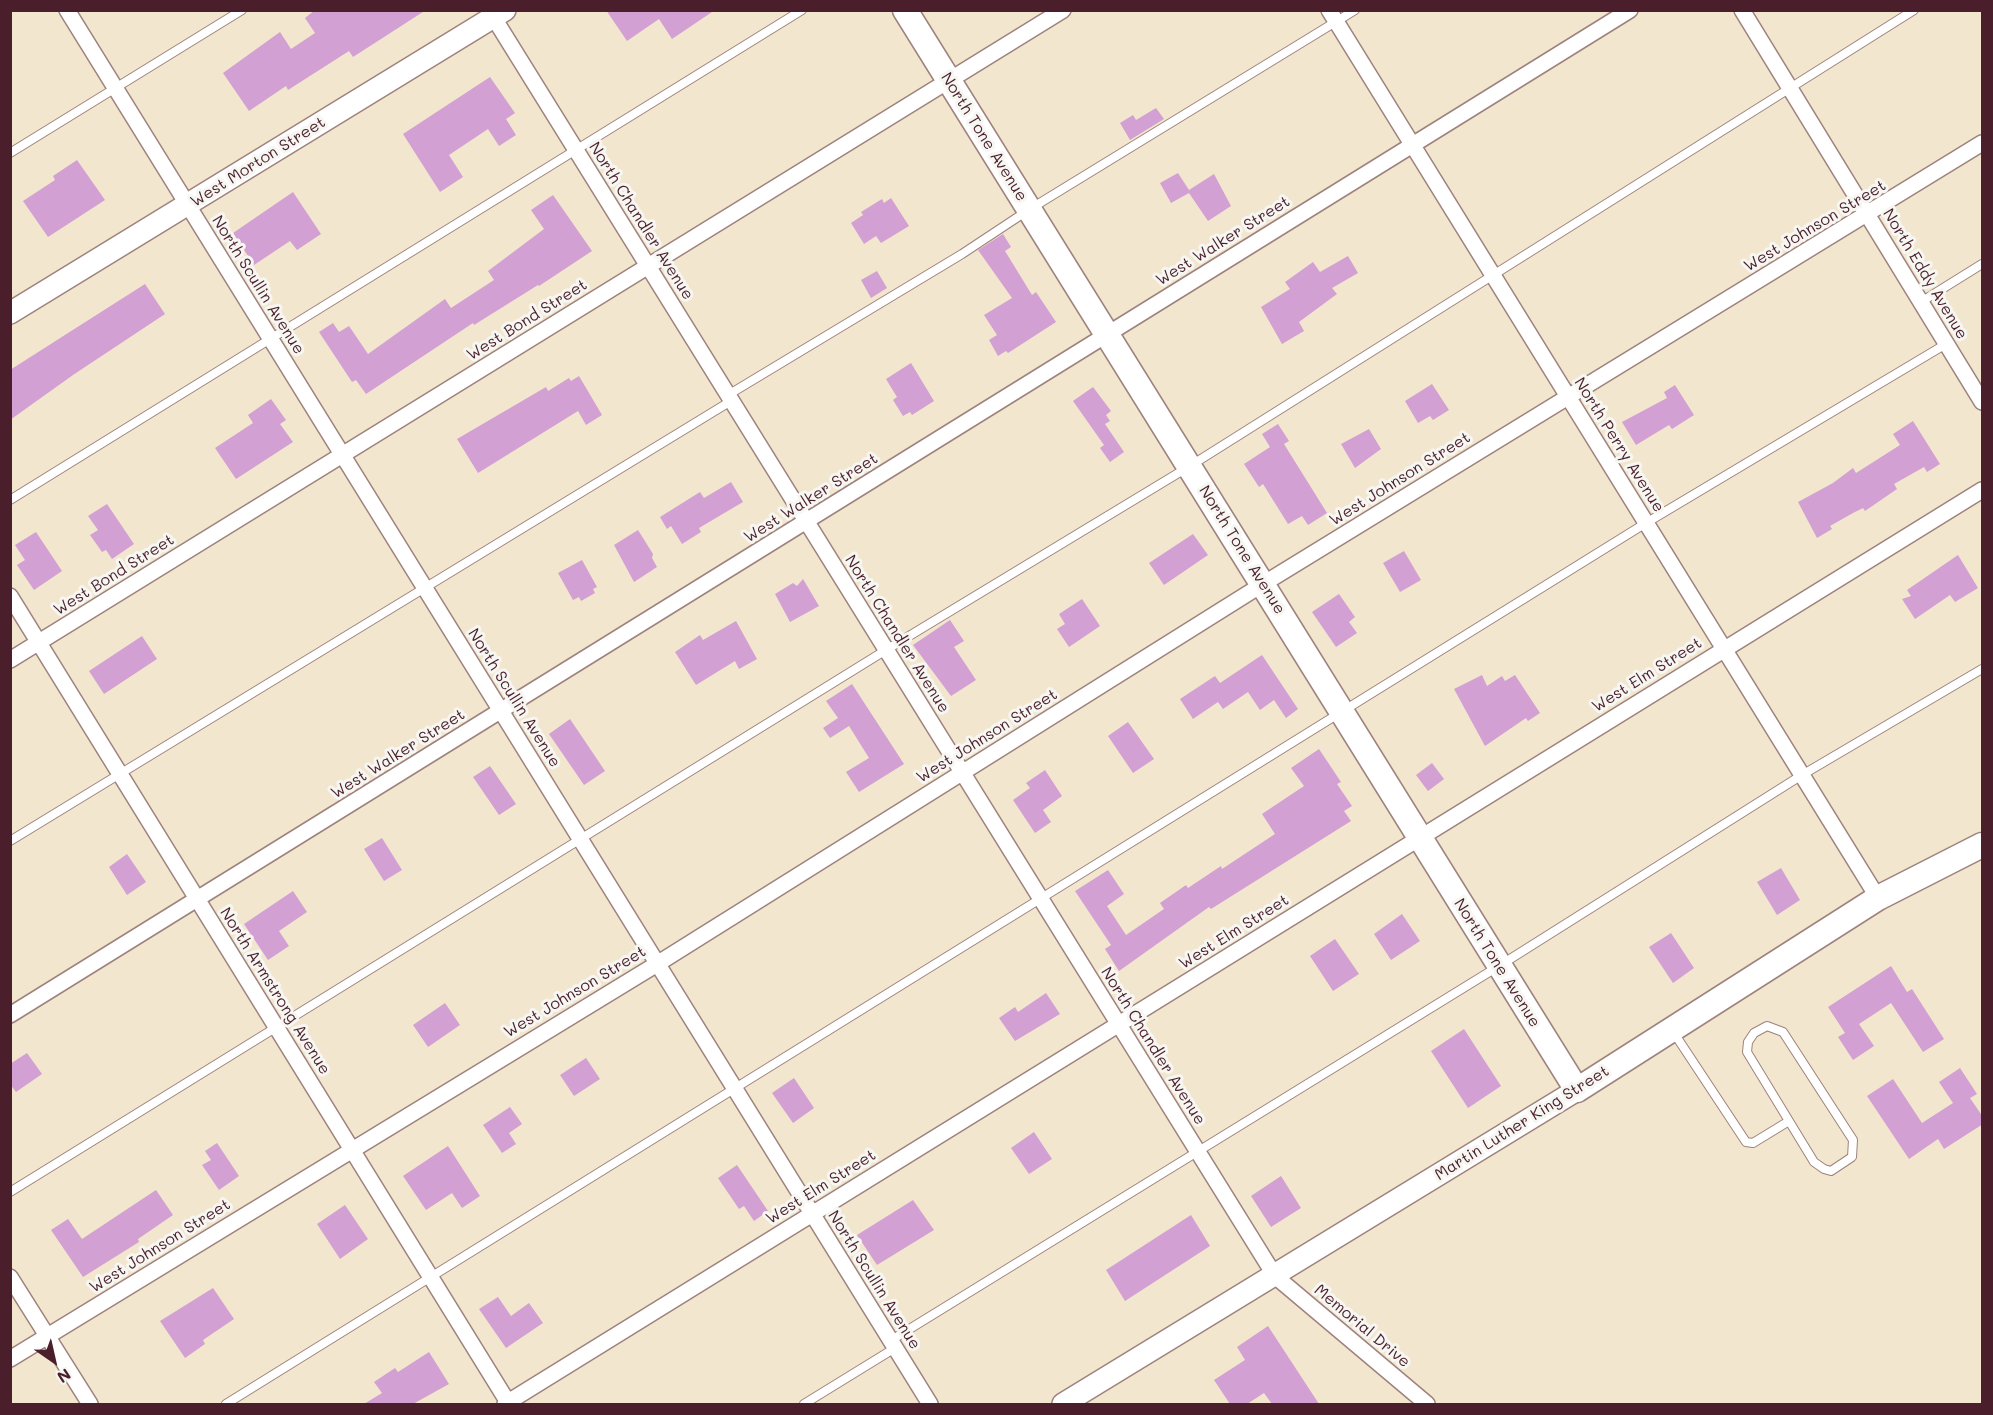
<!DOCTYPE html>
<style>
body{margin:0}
#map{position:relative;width:1993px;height:1415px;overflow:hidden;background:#f2e6cf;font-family:Mali,sans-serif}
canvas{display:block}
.frame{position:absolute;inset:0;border:12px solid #4a1f2b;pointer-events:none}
.north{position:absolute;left:24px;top:1331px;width:60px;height:60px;-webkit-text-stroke:4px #f6f6f2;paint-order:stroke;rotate:146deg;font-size:16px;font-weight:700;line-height:24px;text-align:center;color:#4a1f2b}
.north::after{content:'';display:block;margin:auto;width:21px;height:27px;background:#4a1f2b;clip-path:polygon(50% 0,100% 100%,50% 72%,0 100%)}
</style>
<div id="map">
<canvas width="1993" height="1415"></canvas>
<div class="frame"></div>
<div class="north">N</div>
</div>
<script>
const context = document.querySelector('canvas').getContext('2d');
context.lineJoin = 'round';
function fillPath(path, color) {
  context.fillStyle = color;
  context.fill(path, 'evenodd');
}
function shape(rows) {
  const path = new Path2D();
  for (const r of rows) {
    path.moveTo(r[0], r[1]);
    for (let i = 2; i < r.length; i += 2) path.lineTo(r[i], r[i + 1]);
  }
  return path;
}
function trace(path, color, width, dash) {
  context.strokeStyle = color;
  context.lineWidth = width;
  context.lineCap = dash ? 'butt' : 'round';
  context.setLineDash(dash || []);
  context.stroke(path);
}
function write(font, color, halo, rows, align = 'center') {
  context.font = font + ' Mali,sans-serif';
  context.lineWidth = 6;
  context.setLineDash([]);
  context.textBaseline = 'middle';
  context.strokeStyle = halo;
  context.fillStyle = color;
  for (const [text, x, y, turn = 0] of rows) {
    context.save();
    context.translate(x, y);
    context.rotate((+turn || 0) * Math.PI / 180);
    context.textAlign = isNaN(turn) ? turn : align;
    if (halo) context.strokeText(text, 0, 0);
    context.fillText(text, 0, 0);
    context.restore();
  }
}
const building = shape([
 [315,10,426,10,353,57,349,51,288,90,286,86,249,111,223,73,280,32,291,49,315,33,305,18],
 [606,10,715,10,672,39,659,19,627,41],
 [490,77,515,113,506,119,516,135,499,146,488,129,449,155,463,177,440,192,403,134],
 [1156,108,1164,119,1130,140,1120,123,1133,115,1136,120],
 [77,160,105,200,48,237,23,201,55,180,53,176],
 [1178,173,1189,190,1214,174,1231,206,1208,221,1189,193,1171,203,1160,183],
 [293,192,321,234,297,250,290,241,254,265,233,233],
 [553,195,592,251,539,286,538,285,474,325,473,323,366,394,356,380,352,382,319,332,333,323,339,332,349,326,368,354,445,299,451,308,494,280,488,271,544,229,531,210],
 [891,198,909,226,881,243,876,236,864,244,851,223,863,215,861,212,882,199,884,203],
 [1003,234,1011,247,1005,251,1032,295,1036,292,1056,322,1008,353,1006,351,998,356,989,340,997,335,984,315,1012,298,978,250],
 [1348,256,1358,273,1332,288,1337,294,1299,322,1304,331,1282,344,1261,307,1290,289,1285,282,1313,262,1320,272],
 [877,271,887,288,871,298,861,280],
 [145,284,165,314,73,375,10,420,10,370],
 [911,363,934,401,912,415,910,412,903,416,893,400,897,397,886,379],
 [579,376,602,415,586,425,578,411,478,473,457,439,546,387,548,391,569,378,571,381],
 [1432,384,1449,410,1433,420,1430,416,1418,423,1405,401],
 [1675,385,1694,415,1672,429,1669,425,1636,445,1622,422,1667,398,1664,392],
 [1093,387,1111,411,1106,415,1110,421,1105,424,1124,452,1110,462,1100,448,1104,445,1073,401],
 [271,399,286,420,280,424,293,442,236,479,215,448,253,423,248,415],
 [1913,421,1940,464,1927,472,1924,467,1894,484,1897,489,1865,511,1863,508,1853,513,1830,526,1832,529,1817,538,1798,502,1833,483,1853,468,1856,473,1900,445,1893,434],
 [1278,424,1289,441,1284,444,1327,513,1308,525,1302,516,1288,524,1263,484,1259,487,1244,464,1270,447,1262,434],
 [1369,429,1381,449,1355,468,1341,444],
 [731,482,743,502,699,528,701,532,682,544,671,526,667,529,660,517,700,492,704,498],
 [107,504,134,544,112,559,106,550,102,552,90,535,98,530,88,516],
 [638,530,653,554,652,558,657,567,634,582,614,545],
 [36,532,62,571,34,590,17,565,25,560,15,545],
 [1193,534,1208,555,1164,585,1149,563],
 [1404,551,1421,580,1400,592,1383,563],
 [1958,555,1978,588,1955,602,1950,595,1915,619,1902,599,1911,596,1907,590],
 [582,560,597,587,593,589,595,593,581,601,579,597,573,600,558,573],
 [803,579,819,606,790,622,775,594,793,583,797,586],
 [1339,594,1355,617,1349,622,1357,633,1336,647,1312,612],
 [1082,599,1100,626,1069,647,1057,629,1065,624,1059,614],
 [950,620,964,641,954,647,976,680,951,696,913,645],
 [736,621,757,659,739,669,735,661,696,685,675,652,700,635,703,640],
 [142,636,157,659,104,694,89,671],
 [1262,655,1298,709,1286,718,1274,700,1260,710,1248,692,1223,709,1218,702,1193,719,1180,699,1215,676,1220,683],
 [1482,675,1487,686,1502,676,1505,681,1515,675,1540,713,1528,721,1526,718,1485,746,1454,689],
 [852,684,904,764,859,792,846,772,869,758,849,726,830,738,823,728,838,718,826,701],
 [570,719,605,771,584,785,549,734],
 [1128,722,1154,759,1133,773,1108,736],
 [1319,749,1341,782,1337,784,1352,806,1344,811,1351,821,1211,909,1209,907,1119,971,1105,949,1111,945,1075,891,1108,870,1124,894,1107,906,1126,935,1164,909,1160,903,1186,885,1188,888,1221,866,1222,869,1275,834,1262,814,1304,786,1291,768],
 [1432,763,1444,779,1428,791,1416,775],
 [490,766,516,804,499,815,473,777],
 [1045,770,1062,796,1043,810,1051,822,1035,833,1013,800,1030,788,1026,783],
 [382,838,402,870,384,881,364,849],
 [127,854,146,882,127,895,109,867],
 [1781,868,1800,900,1777,915,1757,882],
 [293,891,307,912,279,931,289,946,268,960,244,924],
 [1402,914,1420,941,1391,960,1374,934],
 [1671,933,1694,968,1673,983,1649,947],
 [1335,939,1359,974,1333,991,1310,956],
 [1891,966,1907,992,1912,989,1944,1039,1923,1052,1891,1003,1859,1024,1874,1046,1853,1060,1838,1037,1845,1033,1828,1007],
 [1046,993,1060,1014,1015,1041,999,1018,1015,1007,1018,1012],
 [445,1003,460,1025,428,1047,413,1025],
 [1464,1029,1501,1086,1468,1108,1431,1051],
 [27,1053,42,1074,16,1092,10,1084,10,1064],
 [586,1058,600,1079,574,1096,560,1075],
 [1960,1068,1977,1094,1970,1098,1983,1117,1983,1124,1944,1149,1938,1139,1909,1159,1867,1096,1893,1079,1922,1123,1953,1103,1939,1082],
 [794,1078,814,1108,793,1123,772,1093],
 [510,1107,522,1124,509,1133,516,1144,502,1153,483,1125],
 [1034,1132,1052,1159,1029,1174,1011,1148],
 [217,1143,239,1176,219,1190,202,1165,211,1160,205,1151],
 [448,1146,480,1196,462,1208,452,1193,426,1210,403,1176],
 [737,1165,768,1211,754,1221,744,1206,739,1209,718,1178],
 [1281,1176,1301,1208,1271,1227,1251,1196],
 [156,1190,173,1215,138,1239,139,1242,83,1277,51,1230,68,1219,82,1239],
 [913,1200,934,1230,877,1265,857,1235],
 [345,1205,368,1239,340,1259,317,1224],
 [1191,1215,1210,1246,1125,1301,1106,1270],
 [213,1288,234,1319,203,1340,205,1344,185,1358,160,1321],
 [498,1297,511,1316,529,1303,543,1323,506,1348,479,1309],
 [1268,1326,1319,1404,1272,1404,1264,1393,1247,1404,1230,1404,1214,1380,1245,1360,1237,1347],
 [429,1352,449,1384,413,1404,364,1404,382,1393,374,1382,395,1368,398,1372]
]);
const lane = shape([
 [10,153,242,10],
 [1921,302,1982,264],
 [728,395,962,254,1030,209,1355,10],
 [10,500,802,10],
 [10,841,731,401],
 [1674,1033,1746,1142,1753,1143,1789,1121,1747,1052,1748,1042,1754,1033,1767,1026,1783,1032,1853,1140,1852,1157,1831,1171,1824,1169,1814,1162,1789,1121],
 [10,1192,886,650,1190,466,1914,10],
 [890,1341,1499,966,1802,775,1982,669],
 [226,1404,1646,523,1946,344],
 [804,1404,895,1348]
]);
const street = shape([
 [67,10,930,1404],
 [489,10,1275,1276,1427,1404],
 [1329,10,1878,898],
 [1742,10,1982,402],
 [10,596,509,1404],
 [10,660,1063,10],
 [10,1015,1630,10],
 [10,1277,90,1404],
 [10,1359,657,964,1263,584,1982,143],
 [505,1404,1982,490]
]);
const secondary = shape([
 [10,313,505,10],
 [1063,1404,1577,1090]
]);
const primary = shape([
 [905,10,1577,1090,1878,898,1982,845]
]);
const streetNames = [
 ["North Tone Avenue",984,137,58],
 ["West Morton Street",258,162,-32],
 ["North Chandler Avenue",641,221,58],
 ["West Johnson Street",1815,226,-31],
 ["West Walker Street",1223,241,-32],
 ["North Eddy Avenue",1925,274,59],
 ["North Scullin Avenue",258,285,58],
 ["West Bond Street",527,320,-32],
 ["North Perry Avenue",1619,445,58],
 ["West Johnson Street",1400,479,-32],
 ["West Walker Street",811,498,-32],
 ["North Tone Avenue",1242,550,58],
 ["West Bond Street",114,575,-32],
 ["North Chandler Avenue",897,634,58],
 ["West Elm Street",1647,675,-32],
 ["North Scullin Avenue",514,698,58],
 ["West Johnson Street",987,736,-32],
 ["West Walker Street",398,754,-32],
 ["West Elm Street",1234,932,-32],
 ["North Tone Avenue",1497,963,58],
 ["North Armstrong Avenue",275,991,58],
 ["West Johnson Street",575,992,-31],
 ["North Chandler Avenue",1153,1046,58],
 ["Martin Luther King Street",1522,1123,-32],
 ["West Elm Street",821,1187,-32],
 ["West Johnson Street",160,1246,-32],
 ["North Scullin Avenue",874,1280,58],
 ["Memorial Drive",1362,1326,40]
];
fillPath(building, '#d2a0d2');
trace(lane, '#9e827d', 10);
trace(street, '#9e827d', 18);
trace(secondary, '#9e827d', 24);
trace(primary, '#9e827d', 27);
trace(lane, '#fff', 8);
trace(street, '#fff', 15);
trace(secondary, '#fff', 21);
trace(primary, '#fff', 24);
write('16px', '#4a1f2b', '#f6f6f2', streetNames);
</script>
